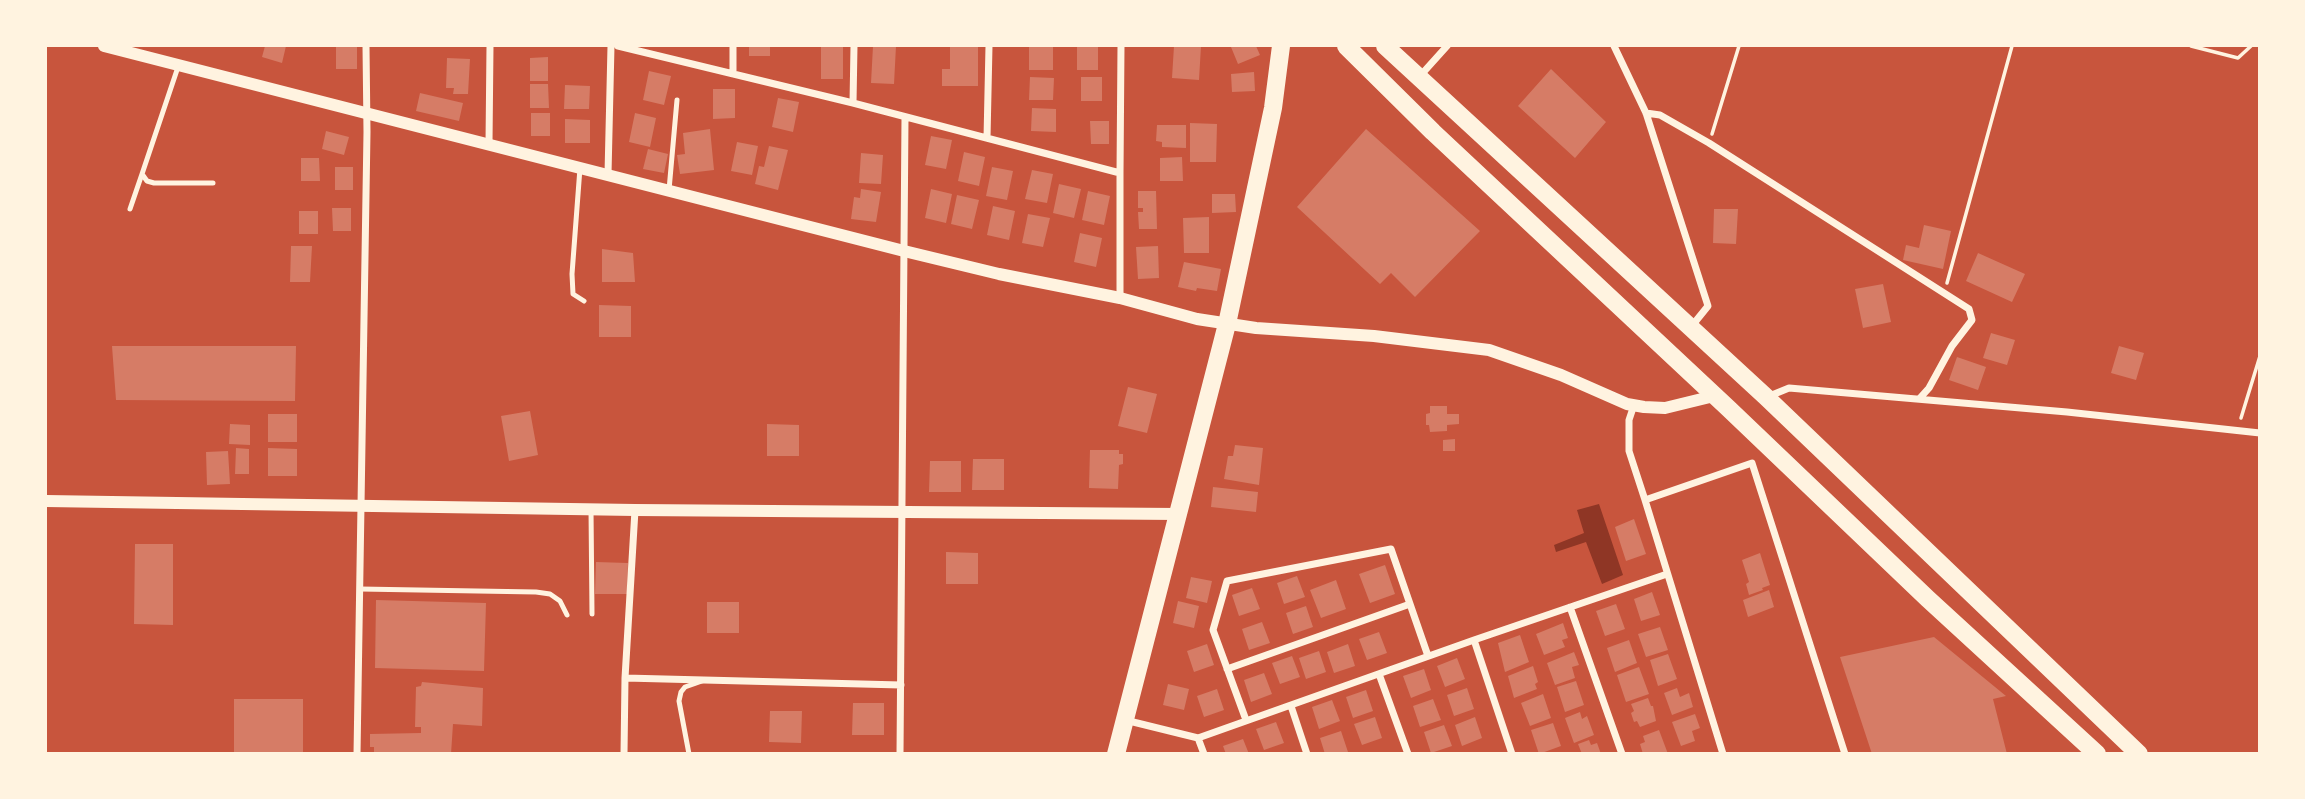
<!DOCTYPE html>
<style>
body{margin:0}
#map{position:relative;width:2305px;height:799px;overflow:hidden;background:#c8553d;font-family:"Archivo Narrow",sans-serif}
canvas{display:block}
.frame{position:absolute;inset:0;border:47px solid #fff3e0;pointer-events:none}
</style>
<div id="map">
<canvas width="2305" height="799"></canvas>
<div class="frame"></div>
</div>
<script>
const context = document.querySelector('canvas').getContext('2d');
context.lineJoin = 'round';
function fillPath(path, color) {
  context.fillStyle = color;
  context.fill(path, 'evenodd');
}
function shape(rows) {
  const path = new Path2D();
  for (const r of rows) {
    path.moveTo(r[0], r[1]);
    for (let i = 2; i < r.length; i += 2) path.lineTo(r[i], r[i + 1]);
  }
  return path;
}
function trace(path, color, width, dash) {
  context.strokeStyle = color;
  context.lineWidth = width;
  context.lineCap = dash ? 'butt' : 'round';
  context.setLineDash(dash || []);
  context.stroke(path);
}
const water = shape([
 [1599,504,1623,575,1602,584,1586,542,1556,552,1554,545,1584,533,1577,510]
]);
const building = shape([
 [265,46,286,46,282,63,262,57],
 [336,46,357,46,357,69,336,69],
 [749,46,770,46,770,56,749,56],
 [821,46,843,46,843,79,821,79],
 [873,46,896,46,894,84,871,83],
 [950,46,978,46,978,86,942,86,942,69,950,69],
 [1029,46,1053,46,1053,70,1029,70],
 [1077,46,1098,46,1098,70,1077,70],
 [1174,46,1201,46,1199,80,1172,78],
 [1234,46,1256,46,1260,55,1238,64,1231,47],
 [548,57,548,81,530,81,530,58],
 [447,58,470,59,468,94,453,94,454,88,446,88],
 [1551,69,1606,122,1575,158,1518,106],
 [649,71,671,76,664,105,643,100],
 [1254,72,1255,91,1232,92,1231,74],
 [1030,77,1054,78,1053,100,1029,100],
 [1081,77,1102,77,1102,101,1081,101],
 [530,84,548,84,549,108,530,108],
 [565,85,590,86,589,109,564,109],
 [713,89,735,89,735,118,713,119],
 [420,93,463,103,459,121,416,111],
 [778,98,799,102,793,132,772,127],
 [1032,108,1056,109,1056,132,1031,131],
 [531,113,550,113,550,136,531,136],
 [635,113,656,118,650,147,629,142],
 [565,119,590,120,590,143,565,143],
 [1090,121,1109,121,1109,144,1091,144],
 [1190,123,1217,124,1216,162,1190,162],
 [1157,125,1186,125,1186,148,1162,147,1162,142,1156,141],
 [710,129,714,170,680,174,677,155,685,154,683,133],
 [1366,129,1480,231,1415,297,1391,273,1380,284,1297,207],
 [326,131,349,137,344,155,322,149],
 [931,136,952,140,946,169,925,165],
 [737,142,758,146,752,175,731,171],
 [769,146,788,150,778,190,755,184,759,166,764,167],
 [648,149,668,154,664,173,643,169],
 [964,152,985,157,979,186,958,181],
 [861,153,883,155,881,184,859,183],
 [1182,157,1183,181,1160,181,1160,158],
 [301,158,319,158,320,181,301,181],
 [335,167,353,167,353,190,335,190],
 [992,167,1013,171,1007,200,986,196],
 [1032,170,1053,174,1047,203,1025,199],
 [1059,184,1081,189,1074,218,1053,213],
 [861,189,881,192,876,222,851,219,854,197,860,198],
 [931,189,952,194,946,223,925,218],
 [1088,191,1110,196,1104,225,1082,220],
 [1138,191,1156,191,1157,229,1139,229,1138,212,1143,212,1143,208,1138,208],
 [1212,194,1235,194,1236,212,1212,213],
 [957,195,979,200,972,229,951,224],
 [993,206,1015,211,1009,240,987,235],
 [332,208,351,208,351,231,333,231],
 [1714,209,1738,209,1736,244,1713,243],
 [299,211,318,211,318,234,299,234],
 [1028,214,1050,218,1043,247,1022,243],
 [1209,217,1209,253,1184,253,1183,218],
 [1924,225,1951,231,1943,269,1903,260,1906,245,1919,248],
 [1080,233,1102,238,1096,267,1074,262],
 [291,246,312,246,310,282,290,282],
 [1158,246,1159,278,1138,279,1136,247],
 [602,249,633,253,635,282,602,282],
 [1978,253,2025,274,2012,302,1966,281],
 [1184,262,1221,269,1217,291,1197,288,1196,291,1178,287],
 [1883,284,1891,322,1863,328,1855,289],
 [599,305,631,306,631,337,599,337],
 [1991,333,2015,340,2007,365,1983,358],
 [112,346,296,346,295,401,116,400],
 [2119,346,2144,353,2136,380,2111,373],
 [1957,357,1986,367,1978,390,1949,380],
 [1128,387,1157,394,1147,433,1118,426],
 [1430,406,1447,406,1447,414,1459,414,1459,424,1447,425,1447,431,1430,432,1429,425,1426,425,1426,414,1430,413],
 [530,411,538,455,509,461,501,416],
 [268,414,297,414,297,442,268,442],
 [230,424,250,425,250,445,229,444],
 [767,424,799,425,799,456,767,456],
 [1455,439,1455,451,1443,451,1443,440],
 [1235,445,1263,448,1259,485,1224,479,1228,456,1233,456],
 [236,448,249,449,249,474,235,474],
 [268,448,297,449,297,476,268,476],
 [1090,450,1119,450,1119,454,1123,454,1123,464,1119,465,1118,489,1089,488],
 [228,451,230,484,207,485,206,452],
 [973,459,1004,459,1004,490,972,490],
 [930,461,961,461,961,492,929,492],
 [1213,487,1258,492,1256,512,1211,507],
 [1634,519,1646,554,1626,561,1615,527],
 [135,544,173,544,173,625,134,624],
 [946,552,978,553,978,584,946,584],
 [1760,553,1770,585,1762,588,1763,590,1749,595,1746,584,1749,582,1742,560],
 [596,562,628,563,627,594,595,594],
 [1385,565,1395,594,1370,603,1359,574],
 [1297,576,1305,597,1284,604,1277,583],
 [1191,577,1212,581,1207,603,1186,598],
 [1336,580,1346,609,1321,618,1310,590],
 [1252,588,1260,609,1239,616,1232,595],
 [1769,590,1774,607,1748,617,1743,600],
 [1652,592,1660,615,1641,621,1634,599],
 [376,600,486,603,484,671,375,668],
 [1178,601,1199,606,1194,628,1173,623],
 [707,602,739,602,739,633,707,633],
 [1616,604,1625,629,1605,636,1596,611],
 [1306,606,1313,627,1293,634,1286,613],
 [1262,622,1270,643,1249,650,1242,629],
 [1563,623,1568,638,1562,640,1565,647,1544,655,1536,634],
 [1660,627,1668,650,1646,657,1638,634],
 [1379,632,1387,653,1367,660,1359,639],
 [1520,635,1529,662,1505,672,1498,643],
 [1934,637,2006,696,1993,699,2007,754,1872,754,1840,657],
 [1629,640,1637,663,1615,672,1607,648],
 [1207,644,1214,665,1194,672,1187,651],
 [1348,644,1355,666,1334,673,1327,652],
 [1319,651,1326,672,1306,679,1299,658],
 [1574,652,1579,665,1572,667,1575,678,1555,685,1547,663],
 [1668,654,1677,679,1658,686,1650,660],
 [1292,656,1300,677,1280,684,1272,663],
 [1457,658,1465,679,1445,687,1437,666],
 [1533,666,1538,682,1535,684,1537,689,1514,698,1508,676],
 [1639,667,1649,694,1626,702,1617,675],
 [1424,669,1431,690,1411,698,1403,676],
 [1264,673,1272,694,1251,702,1244,680],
 [1576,681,1584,705,1565,712,1557,687],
 [422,682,483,688,482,726,453,724,451,754,374,754,374,747,370,747,370,734,421,733,421,727,415,727,416,687,421,686],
 [1168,684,1189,689,1184,710,1163,705],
 [1467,688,1474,709,1454,716,1447,695],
 [1677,688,1680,697,1689,693,1693,707,1672,715,1664,693],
 [1217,689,1224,710,1204,717,1197,696],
 [1366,690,1373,711,1353,718,1346,697],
 [1543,694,1551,718,1530,726,1521,703],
 [1648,698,1651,706,1653,706,1656,721,1640,727,1637,721,1634,722,1631,713,1634,711,1631,704],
 [234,699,303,699,303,754,234,754],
 [1433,699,1441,720,1420,727,1413,706],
 [1332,700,1340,721,1319,729,1312,707],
 [853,703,884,703,884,735,852,735],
 [770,711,802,711,801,743,769,742],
 [1580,712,1582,719,1587,716,1594,735,1574,743,1565,718],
 [1695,714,1700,728,1692,731,1695,741,1681,746,1672,722],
 [1375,717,1382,738,1362,745,1354,724],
 [1475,717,1482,738,1462,746,1455,725],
 [1276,722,1284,743,1264,750,1256,729],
 [1553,723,1561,746,1539,754,1531,730],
 [1444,725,1452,746,1431,753,1424,732],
 [1659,730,1668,754,1643,754,1640,744,1645,742,1643,736],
 [1341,731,1348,752,1325,754,1320,738],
 [1243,739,1249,754,1226,754,1223,746],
 [1589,740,1591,745,1597,743,1601,754,1582,754,1578,744]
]);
const path = shape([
 [2191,46,2238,58,2251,46],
 [1712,134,1739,46],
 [1947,283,2012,46],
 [2241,418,2260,356]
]);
const service = shape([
 [178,67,142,174,147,181,154,183,213,183],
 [580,168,572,274,573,294,584,301],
 [669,190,677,100],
 [130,209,142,174],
 [591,509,592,614],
 [360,589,536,592,550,594,560,601,567,615],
 [689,754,679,701,681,692,685,687,702,681]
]);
const minor = shape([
 [618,46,853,103],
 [854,46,853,103,1120,173,1120,298],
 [1614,46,1646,113,1708,306,1691,327],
 [733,74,733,46],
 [1420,76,1447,46],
 [1646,113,1660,115,1709,143,1969,309,1972,320,1952,346,1929,388,1920,398],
 [987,138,989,46],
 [489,143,490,46],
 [1120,173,1121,46],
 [608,174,611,46],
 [1767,397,1789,388,2067,412,2260,433],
 [1634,405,1629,420,1629,451,1645,500],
 [1570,607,1622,754],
 [1474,640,1512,754],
 [1227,669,1410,604],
 [1379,674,1408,754],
 [625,678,901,685],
 [1291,706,1307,754],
 [1125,720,1198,738,1474,640,1667,574],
 [1246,720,1213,630,1227,581,1391,549,1428,656],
 [1198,738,1204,754],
 [357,754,367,132,366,46],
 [624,754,625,678,635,510],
 [900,754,905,118],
 [1723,754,1645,500,1752,463,1845,754]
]);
const tertiary = shape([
 [104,46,904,251,999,274,1120,298,1197,319,1256,328,1374,336,1489,350,1561,375,1627,404,1644,407,1665,408,1714,396],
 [46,501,635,510,1179,514]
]);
const trunk = shape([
 [1346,46,1433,132,1728,408,1928,599,2097,754],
 [1385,46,1766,397,2139,754],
 [1116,754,1227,324,1273,108,1281,46]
]);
fillPath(water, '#8f3625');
fillPath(building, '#d67c66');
trace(path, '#fff3e0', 3.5);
trace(service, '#fff3e0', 5);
trace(minor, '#fff3e0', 7);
trace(tertiary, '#fff3e0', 12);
trace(trunk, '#fff3e0', 18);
</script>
